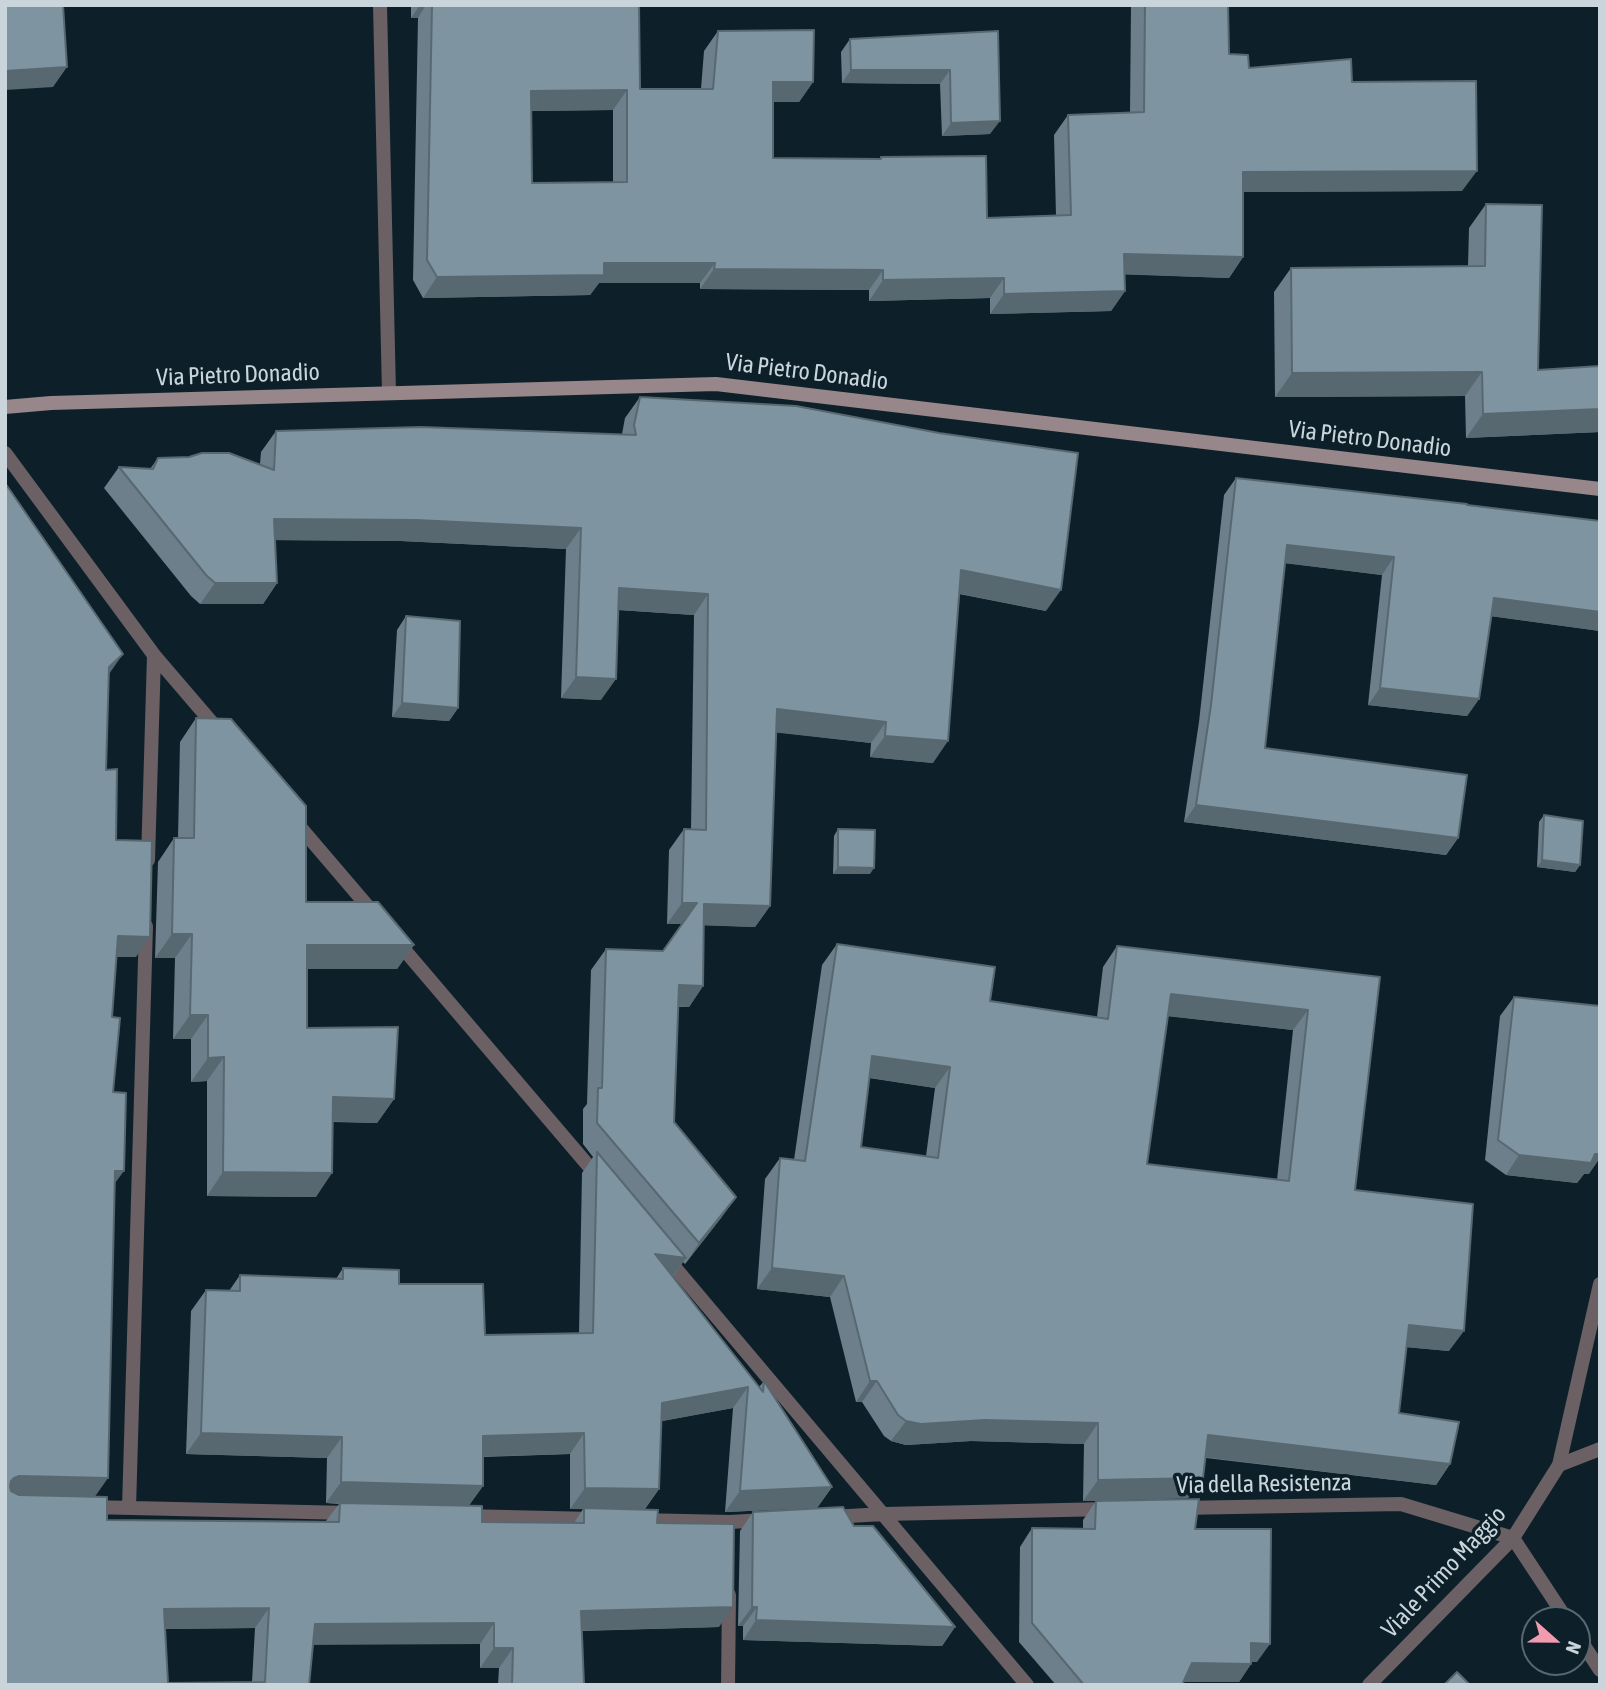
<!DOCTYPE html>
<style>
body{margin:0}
#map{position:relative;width:1605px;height:1690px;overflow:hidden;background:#0d202a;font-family:"Asap Condensed",sans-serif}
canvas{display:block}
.frame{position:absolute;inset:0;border:7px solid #c9d5db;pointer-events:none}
.north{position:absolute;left:1521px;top:1606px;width:70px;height:70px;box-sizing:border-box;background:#0d202a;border:2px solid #586871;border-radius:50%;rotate:111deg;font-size:19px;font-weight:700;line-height:28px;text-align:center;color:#c9d5db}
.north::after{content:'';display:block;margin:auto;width:24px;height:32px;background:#f29aaf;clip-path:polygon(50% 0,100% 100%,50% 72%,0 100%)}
</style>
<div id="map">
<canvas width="1605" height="1690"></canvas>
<div class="frame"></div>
<div class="north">N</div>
</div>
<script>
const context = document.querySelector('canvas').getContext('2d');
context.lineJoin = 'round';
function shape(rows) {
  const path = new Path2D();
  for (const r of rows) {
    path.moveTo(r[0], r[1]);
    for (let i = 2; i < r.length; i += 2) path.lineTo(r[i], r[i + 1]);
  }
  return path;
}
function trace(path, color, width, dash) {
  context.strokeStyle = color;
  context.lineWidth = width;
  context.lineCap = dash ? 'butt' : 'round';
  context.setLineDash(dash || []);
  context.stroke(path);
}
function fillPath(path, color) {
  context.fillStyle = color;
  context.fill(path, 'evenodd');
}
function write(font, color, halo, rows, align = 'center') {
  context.font = font + ' "Asap Condensed",sans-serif';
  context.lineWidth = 7;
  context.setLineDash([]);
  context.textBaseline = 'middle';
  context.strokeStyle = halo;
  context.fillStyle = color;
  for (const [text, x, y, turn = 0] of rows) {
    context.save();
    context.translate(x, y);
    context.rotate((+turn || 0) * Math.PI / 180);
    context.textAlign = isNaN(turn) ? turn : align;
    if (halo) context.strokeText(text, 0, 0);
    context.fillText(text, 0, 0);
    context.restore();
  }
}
const minor = shape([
 [380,5,389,393],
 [5,453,154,655,220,732],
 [294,820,376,916],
 [148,860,154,655],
 [396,940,598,1177],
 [666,1257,1027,1685],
 [1559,1465,1600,1449],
 [89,1507,349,1513],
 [129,1508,146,926],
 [1180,1508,1401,1504,1513,1538,1567,1620],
 [463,1516,593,1519],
 [831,1517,884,1514,1108,1509],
 [638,1520,730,1522,765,1520],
 [1577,1635,1600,1670],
 [728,1685,729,1595]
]);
const tertiary = shape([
 [1369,1685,1513,1538,1559,1465,1600,1284]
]);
const secondary = shape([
 [5,407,51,403,716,384,1600,489]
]);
const wall = shape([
 [411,5,639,5,640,89,701,89,704,51,718,31,813,82,799,102,773,102,773,158,880,159,881,157,987,218,1056,216,1054,135,1068,115,1130,113,1131,5,1228,5,1229,54,1249,68,1352,82,1462,191,1243,192,1243,257,1229,278,1124,274,1125,291,1111,311,990,314,990,298,869,301,869,290,700,289,700,283,599,283,590,295,423,298,413,280,418,18,411,18],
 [613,110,613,182,532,183,531,111],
 [998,31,990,134,942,136,940,84,842,83,841,52,850,39],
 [1486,204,1538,370,1600,366,1600,432,1466,438,1465,396,1275,397,1274,292,1291,268,1468,266,1469,228],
 [640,397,1046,611,959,594,933,763,870,757,871,743,776,732,770,906,755,927,704,925,703,986,689,1007,678,1007,674,1122,736,1197,721,1218,685,1264,683,1262,673,1277,759,1387,764,1381,832,1487,817,1508,725,1512,733,1408,661,1421,659,1489,645,1509,657,1523,719,1627,582,1631,584,1685,498,1685,499,1668,480,1668,480,1644,313,1644,309,1685,5,1685,108,674,106,770,116,840,136,957,116,957,112,1017,115,1184,94,1497,107,1520,326,1521,339,1504,326,1503,327,1458,186,1454,191,1311,206,1290,229,1291,240,1275,336,1279,343,1268,399,1284,485,1335,579,1333,582,1173,593,1157,583,1144,583,1109,587,1104,591,970,606,949,663,951,682,924,667,924,669,850,684,829,691,829,694,615,618,610,601,700,561,698,566,549,401,541,275,540,277,583,263,604,200,604,191,596,104,488,119,467,150,469,158,458,260,464,261,452,276,431,622,434,625,418],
 [570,1454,570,1509,583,1509,574,1523,482,1522,469,1505,483,1486,483,1457],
 [255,1628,252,1682,168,1683,165,1629],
 [1236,478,1600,521,1600,631,1491,616,1479,699,1467,716,1368,705,1382,575,1285,563,1265,748,1458,838,1446,855,1184,822,1199,722,1224,495],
 [406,616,458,708,449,721,392,717,397,630],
 [196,718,306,902,414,945,397,969,307,969,307,1028,394,1099,377,1123,333,1122,316,1197,207,1196,207,1081,191,1082,191,1039,173,1039,175,958,155,958,158,862,174,838,178,838,180,742],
 [1544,815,1580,865,1575,872,1537,867,1539,822],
 [838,829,870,874,833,874,834,836],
 [837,944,990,1001,1097,1017,1103,967,1117,946,1380,977,1355,1190,1449,1351,1406,1347,1399,1413,1450,1464,1436,1485,1206,1458,1188,1498,1083,1501,1084,1444,971,1441,906,1445,891,1441,884,1436,862,1402,856,1402,830,1297,757,1289,765,1179,780,1158,794,1160,822,965],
 [1168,1016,1293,1030,1277,1180,1147,1164],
 [869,1078,935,1088,926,1156,861,1147],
 [1514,997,1589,1174,1584,1174,1577,1183,1506,1175,1485,1160,1500,1016],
 [1096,1501,1195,1529,1257,1662,1251,1662,1251,1664,1239,1682,1183,1682,1182,1685,1056,1685,1019,1642,1020,1547,1032,1528,1083,1528,1083,1520],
 [753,1512,854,1526,955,1627,942,1646,743,1640,743,1626,738,1626,740,1531]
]);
const shadedWall = shape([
 [420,5,426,5,418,18,411,18],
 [67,67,53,87,5,90,5,71],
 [851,70,950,70,940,84,842,83],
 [773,82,813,82,799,102,759,102],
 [627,90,613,110,517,111,531,91],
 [1000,121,990,134,942,136,951,123],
 [1477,171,1462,191,1229,192,1243,172],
 [1124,254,1243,257,1229,278,1110,274],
 [604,263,715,263,700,283,599,283,590,295,423,298,437,277],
 [714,269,883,270,869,290,700,289],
 [1004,278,990,298,869,301,883,280],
 [1125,291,1111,311,990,314,1004,294],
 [1482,372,1465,396,1275,397,1292,373],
 [1600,409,1600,432,1466,438,1483,414],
 [274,519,416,520,581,528,566,549,401,541,259,540],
 [1287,545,1394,557,1382,575,1275,562],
 [961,570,1061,590,1046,611,946,591],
 [215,583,277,583,263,604,200,604],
 [619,588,708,594,694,615,604,609],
 [1494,598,1600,612,1600,631,1482,615],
 [123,654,109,674,109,667],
 [576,677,616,679,601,700,561,698],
 [1380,688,1479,699,1467,716,1368,705],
 [402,703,458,708,449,721,392,717],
 [777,709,886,722,871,743,762,731],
 [885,736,948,741,933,763,870,757],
 [1196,805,1458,838,1446,855,1184,822],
 [1542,860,1580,865,1575,872,1537,867],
 [838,867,874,868,870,874,833,874],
 [682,903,697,903,682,924,667,924],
 [704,904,770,906,755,927,690,925],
 [172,934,192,934,175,958,155,958],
 [118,936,150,937,136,957,104,957],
 [307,945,414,945,397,969,290,969],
 [679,985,703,986,689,1007,664,1006],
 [1171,994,1308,1010,1293,1030,1157,1015],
 [190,1015,208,1015,191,1039,173,1039],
 [872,1056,950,1067,935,1088,858,1076],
 [224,1057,207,1081,191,1082,208,1058],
 [333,1097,394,1099,377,1123,316,1121],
 [1595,1154,1600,1154,1600,1158,1589,1174,1584,1174,1577,1183,1506,1175,1519,1155],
 [115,1171,124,1171,109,1191],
 [223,1172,332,1173,316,1197,207,1196],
 [736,1197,721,1218,685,1264,699,1243],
 [655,1254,686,1258,671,1279],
 [772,1268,844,1276,830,1297,757,1289],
 [1409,1325,1464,1331,1449,1351,1394,1346],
 [870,1381,877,1381,862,1402,856,1402],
 [748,1387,733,1408,647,1424,662,1403],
 [985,1420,1098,1423,1084,1444,971,1441,906,1445,891,1441,906,1421],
 [201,1433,342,1437,327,1458,186,1454],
 [584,1433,570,1454,469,1457,483,1436],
 [1208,1435,1450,1464,1436,1485,1194,1456],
 [19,1476,108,1478,94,1498,5,1496,5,1489,14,1478],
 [1203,1478,1188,1498,1083,1501,1098,1480],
 [341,1482,483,1486,468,1507,326,1503],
 [832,1487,817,1508,725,1512,740,1491],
 [585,1488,659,1489,644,1510,570,1509],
 [733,1607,719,1627,567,1631,581,1611],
 [752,1607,757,1607,743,1626,738,1626],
 [269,1608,255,1628,150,1629,164,1609],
 [756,1620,955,1627,942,1646,743,1640],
 [494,1623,480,1644,300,1645,315,1624],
 [1251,1643,1270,1644,1257,1662,1238,1662],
 [494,1648,513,1648,499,1668,480,1668],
 [1192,1663,1251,1664,1239,1682,1179,1682]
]);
const building = shape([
 [5,5,63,5,67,67,5,71,5,5],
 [432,5,639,5,640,89,713,89,718,31,814,30,813,82,773,82,773,158,881,159,881,157,986,156,987,218,1071,215,1068,115,1144,112,1145,5,1228,5,1229,54,1248,55,1249,68,1351,59,1352,82,1476,81,1477,171,1243,172,1243,257,1124,254,1125,291,1004,294,1004,278,883,280,883,270,714,269,715,263,604,263,604,275,437,277,427,260,432,5],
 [627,90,627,182,532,183,531,91,627,90],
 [998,31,1000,121,951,123,950,70,851,70,850,39,998,31],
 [1486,204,1542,205,1538,370,1600,366,1600,409,1483,414,1482,372,1292,373,1291,268,1485,266,1486,204],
 [640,397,796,406,939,433,1078,453,1061,590,961,570,948,741,885,736,886,722,777,709,770,906,704,904,703,986,679,985,674,1122,736,1197,699,1243,597,1123,598,1088,602,1088,606,949,663,951,697,903,682,903,684,829,706,830,708,594,619,588,616,679,576,677,581,528,416,520,274,519,277,583,215,583,206,575,119,467,153,469,158,458,189,457,202,453,229,453,274,470,276,431,421,427,636,435,634,425,640,397],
 [1236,478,1467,504,1467,505,1600,521,1600,612,1494,598,1479,699,1380,688,1394,557,1287,545,1265,748,1467,775,1458,838,1196,805,1211,705,1236,478],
 [5,483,123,654,109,667,106,770,117,769,116,840,152,841,150,937,118,936,112,1017,120,1018,113,1092,126,1093,124,1171,115,1171,108,1478,19,1476,14,1478,11,1481,10,1486,11,1491,19,1495,107,1497,107,1520,339,1522,340,1503,482,1506,482,1522,584,1523,584,1508,658,1510,657,1523,734,1524,733,1607,581,1611,584,1685,512,1685,513,1648,494,1648,494,1623,315,1624,309,1685,5,1685,5,483],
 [269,1608,265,1682,168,1683,164,1609,269,1608],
 [406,616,460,621,458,708,402,703,406,616],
 [196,718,231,719,306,806,306,902,378,902,414,945,307,945,307,1028,398,1027,394,1099,333,1097,332,1173,223,1172,224,1057,208,1058,208,1015,190,1015,192,934,172,934,174,838,194,838,196,718],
 [1544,815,1583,821,1580,865,1542,860,1544,815],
 [838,829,875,830,874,868,838,867,838,829],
 [837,944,995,967,990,1001,1108,1019,1117,946,1380,977,1355,1190,1473,1204,1464,1331,1409,1325,1399,1413,1459,1422,1450,1464,1208,1435,1203,1478,1098,1480,1098,1423,985,1420,921,1424,906,1421,898,1415,877,1381,870,1381,844,1276,772,1268,780,1158,805,1161,837,944],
 [1171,994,1308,1010,1289,1181,1147,1164,1171,994],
 [872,1056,950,1067,938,1158,861,1147,872,1056],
 [1514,997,1600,1006,1600,1154,1595,1154,1591,1163,1519,1155,1498,1140,1514,997],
 [597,1152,686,1258,655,1254,763,1392,764,1381,832,1487,740,1491,748,1387,662,1403,659,1489,585,1488,584,1433,483,1436,483,1486,341,1482,342,1437,201,1433,206,1290,240,1291,240,1275,343,1279,343,1268,399,1270,399,1284,483,1284,485,1335,593,1333,597,1152],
 [1199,1499,1195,1529,1271,1529,1270,1644,1251,1643,1251,1664,1192,1663,1182,1685,1084,1685,1032,1623,1032,1528,1095,1529,1096,1501,1199,1499],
 [843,1507,854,1526,873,1526,955,1627,756,1620,757,1607,752,1607,753,1512,843,1507],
 [1457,1672,1470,1685,1444,1685,1457,1672]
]);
const streetNames = [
 ["Via Pietro Donadio",807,372,7],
 ["Via Pietro Donadio",238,375,-2],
 ["Via Pietro Donadio",1370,439,7],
 ["Via della Resistenza",1264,1484,-1],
 ["Viale Primo Maggio",1444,1572,-47]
];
trace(minor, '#6b6063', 14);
trace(tertiary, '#6b6063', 14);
trace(secondary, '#98878a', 14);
fillPath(wall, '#6c7f8a');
fillPath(shadedWall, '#586870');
fillPath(building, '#7e94a0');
trace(building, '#586870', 2);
write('24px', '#c9d5db', '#0d202a', streetNames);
</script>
